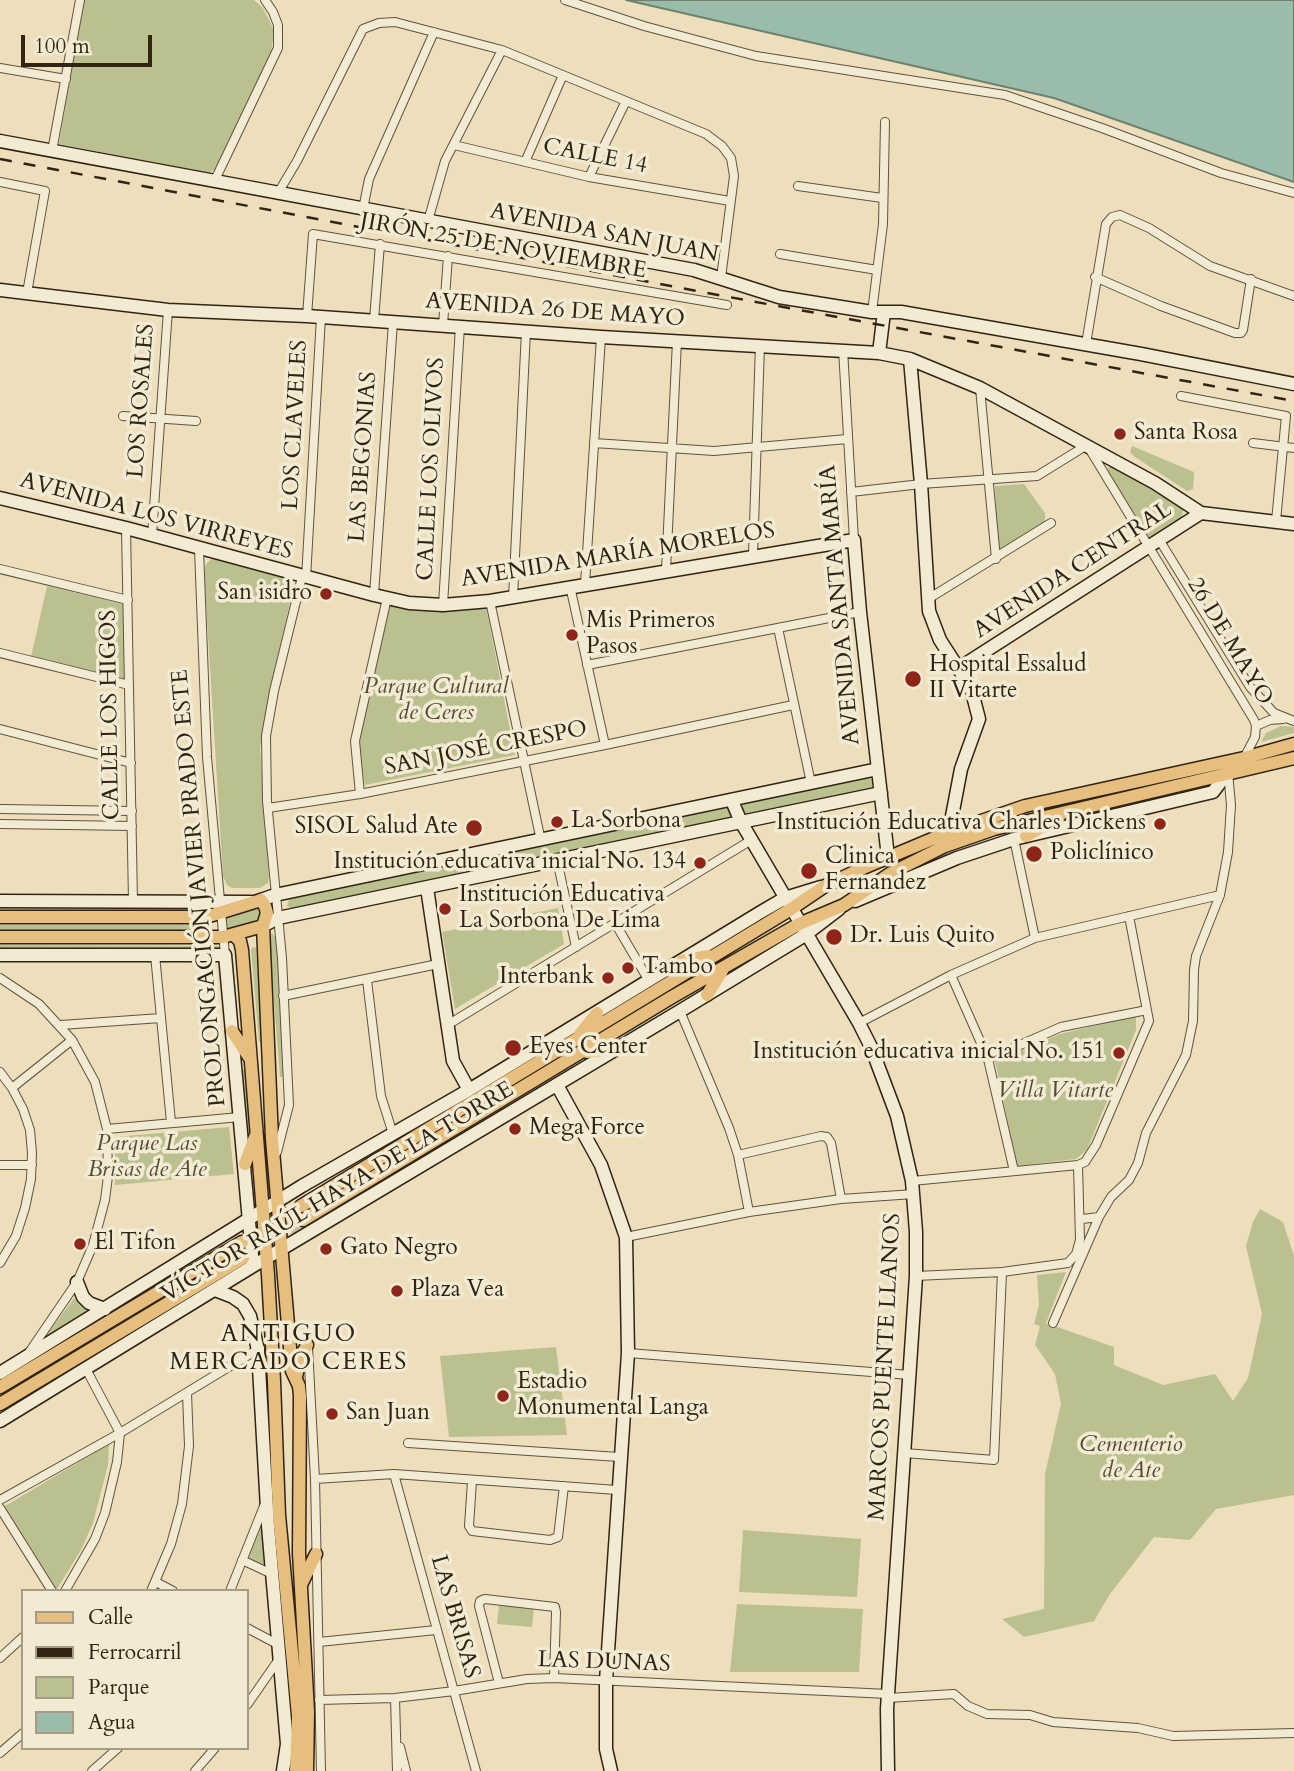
<!DOCTYPE html>
<meta charset="utf-8">
<style>
body{margin:0}
#map{position:relative;width:1294px;height:1771px;overflow:hidden;background:#eddebc;font-family:Cardo,serif}
canvas{display:block}
.legend{position:absolute;left:21px;top:1589px;width:228px;height:161px;box-sizing:border-box;background:#f3ead3;border:2px solid #a59b87;margin:0;padding:9px 12px;list-style:none;font-size:21px;color:#312415}
.legend li{display:flex;align-items:center;gap:14px;height:35px}
.legend b{width:35px;border:2px solid #a59b87}
.scale{position:absolute;left:21px;top:35px;width:131px;height:32px;box-sizing:border-box;border:4px solid #312415;border-top:0;padding-left:9px;font-size:21px;line-height:24px;white-space:nowrap;color:#312415;-webkit-text-stroke:5px #f3ead3;paint-order:stroke}
</style>
<div id="map">
<canvas width="1294" height="1771"></canvas>
<ul class="legend">
<li><b style="height:9px;background:#e6bf7e"></b>Calle</li>
<li><b style="height:9px;background:#312415"></b>Ferrocarril</li>
<li><b style="height:19px;background:#bac18f"></b>Parque</li>
<li><b style="height:19px;background:#9abdab"></b>Agua</li>
</ul>
<div class="scale">100 m</div>
</div>
<script>
const context = document.querySelector('canvas').getContext('2d');
context.lineJoin = 'round';
function fillPath(path, color) {
  context.fillStyle = color;
  context.fill(path, 'evenodd');
}
function shape(rows) {
  const path = new Path2D();
  for (const r of rows) {
    path.moveTo(r[0], r[1]);
    for (let i = 2; i < r.length; i += 2) path.lineTo(r[i], r[i + 1]);
  }
  return path;
}
function trace(path, color, width, dash) {
  context.strokeStyle = color;
  context.lineWidth = width;
  context.lineCap = dash ? 'butt' : 'round';
  context.setLineDash(dash || []);
  context.stroke(path);
}
function write(font, color, halo, rows, align = 'center') {
  context.font = font + ' Cardo,serif';
  context.lineWidth = 7;
  context.setLineDash([]);
  context.textBaseline = 'middle';
  context.strokeStyle = halo;
  context.fillStyle = color;
  for (const [text, x, y, turn = 0] of rows) {
    context.save();
    context.translate(x, y);
    context.rotate((+turn || 0) * Math.PI / 180);
    context.textAlign = isNaN(turn) ? turn : align;
    if (halo) context.strokeText(text, 0, 0);
    context.fillText(text, 0, 0);
    context.restore();
  }
}
const green = shape([
 [84,0,254,0,263,8,274,30,271,54,217,168,209,173,59,144],
 [1132,446,1194,472,1193,489,1187,491,1135,457,1130,452],
 [1112,464,1117,464,1184,509,1181,518,1152,538,1146,537,1106,470],
 [1024,484,1045,513,1045,522,998,552,995,486],
 [213,558,287,577,292,582,293,590,273,677,260,748,269,877,268,883,260,888,232,888,227,885,223,876,204,571,206,564],
 [47,586,124,604,126,678,123,680,31,657],
 [390,603,486,607,515,755,365,785,360,758,360,737],
 [1281,726,1294,727,1294,733,1261,742,1266,733],
 [867,777,872,780,872,789,748,815,744,813,742,805,743,803],
 [725,806,728,807,732,814,730,818,291,908,287,906,289,899],
 [0,906,208,907,209,908,207,910,0,910],
 [256,908,259,909,259,919,230,929,227,928,227,918],
 [558,908,564,944,455,1009,442,932],
 [0,925,207,925,210,927,208,932,0,932],
 [272,933,276,938,287,1076,280,1077,269,938],
 [0,945,218,946,220,947,220,949,0,951],
 [253,947,256,948,263,1041,259,1042,251,949],
 [1136,1016,1136,1030,1087,1150,1076,1159,1017,1166,995,1061,1060,1034],
 [241,1068,245,1071,249,1100,252,1134,248,1144],
 [229,1127,234,1174,115,1185,115,1137],
 [1260,1209,1283,1222,1294,1256,1294,1495,1216,1509,1190,1540,1154,1537,1110,1594,1094,1621,1024,1637,1002,1619,1044,1609,1045,1474,1061,1404,1055,1374,1035,1345,1040,1326,1034,1324,1039,1305,1037,1275,1066,1272,1046,1323,1114,1347,1114,1365,1163,1385,1215,1374,1233,1401,1248,1378,1262,1314,1246,1246,1253,1222],
 [74,1298,87,1310,46,1336],
 [556,1347,567,1435,449,1437,440,1356],
 [109,1444,108,1465,93,1523,81,1550,57,1589,5,1506],
 [260,1525,264,1565,247,1558],
 [743,1530,861,1539,857,1597,739,1592],
 [737,1604,863,1609,859,1672,730,1672],
 [499,1605,534,1608,532,1627,497,1624]
]);
const water = shape([
 [626,0,1294,0,1294,182,1054,98,626,0]
]);
const primaryTunnel = shape([
 [242,1242,301,1206],
 [243,1257,303,1220]
]);
const street = shape([
 [565,0,644,26,756,56,1005,95,1102,128,1221,173,1294,193],
 [0,68,66,79],
 [454,145,589,177,730,201],
 [52,151,80,0],
 [525,162,563,75],
 [589,177,626,101],
 [0,182,45,191,27,293],
 [214,182,278,48,278,25,273,12,265,0],
 [798,186,882,198],
 [278,193,297,161,363,29,379,23,395,22,502,50,706,134,722,146,731,158,734,176,721,278],
 [363,209,369,179,434,32],
 [428,221,445,161,502,50],
 [780,254,877,270],
 [1095,277,1161,306,1235,333,1241,333,1243,330,1251,279],
 [872,312,883,224,885,122],
 [307,316,313,234,727,305],
 [374,320,380,244],
 [443,325,448,256],
 [1086,344,1106,224,1112,217,1120,215,1149,228,1210,266,1294,296],
 [843,349,854,540],
 [980,388,996,559],
 [1181,396,1286,416,1276,521],
 [123,416,196,421],
 [594,443,714,451,847,439],
 [1253,443,1294,448],
 [851,492,921,484,1037,476,1087,445,1254,720,1256,726,1255,737,1244,758],
 [126,528,133,901],
 [152,536,168,310],
 [1160,541,1250,687,1274,713,1294,721],
 [199,549,207,757,225,955],
 [753,555,760,345],
 [0,569,128,600],
 [666,570,677,341],
 [306,578,321,317],
 [585,584,601,337],
 [570,586,605,745],
 [374,595,393,322],
 [513,597,526,331],
 [928,599,1051,523],
 [490,601,541,841],
 [443,605,460,326],
 [778,628,811,783],
 [0,653,129,685],
 [587,665,860,612],
 [1256,726,1270,720,1283,719],
 [0,729,131,763],
 [360,794,355,741,387,598],
 [268,808,360,794,605,745,793,705],
 [0,809,132,811],
 [0,824,132,826],
 [1014,839,1035,938],
 [557,860,576,947],
 [615,923,649,981],
 [155,955,171,1122],
 [951,975,988,1059,1014,1171],
 [0,978,39,1004,72,1040,95,1082,107,1129,108,1176,105,1200,93,1245,77,1282,30,1351],
 [367,980,381,1096,393,1134],
 [283,996,438,964],
 [680,1011,729,1128,738,1155,749,1212],
 [859,1023,951,975,1035,938,1220,895],
 [449,1024,753,839],
 [61,1025,161,1018],
 [988,1059,1061,1027,1147,1010],
 [0,1072,12,1088,23,1109,30,1130,32,1153,31,1179,25,1208,16,1236,0,1263],
 [12,1088,72,1040],
 [107,1129,240,1117],
 [277,1152,289,1105,282,958,267,801,266,736,274,691,302,577],
 [738,1155,821,1136,827,1137,831,1143,841,1199],
 [0,1165,32,1165],
 [912,1181,1078,1165,1085,1162,1096,1145,1149,1021,1129,916],
 [1082,1219,1099,1217,1111,1197,1129,1180,1138,1163,1146,1133,1186,1055,1193,1021,1194,970,1196,956,1220,895,1228,852,1231,805,1228,772],
 [626,1237,749,1212,841,1199,914,1194],
 [916,1276,1002,1272,1068,1263,1076,1254,1080,1240,1078,1165],
 [1053,1323,1099,1217],
 [308,1347,315,1479,321,1771],
 [628,1353,910,1375],
 [408,1443,619,1457],
 [905,1453,994,1460,1002,1272],
 [394,1474,476,1771],
 [315,1479,394,1474,617,1490],
 [472,1481,469,1526,472,1531,550,1540,558,1537,564,1486],
 [0,1500,120,1433,260,1348],
 [0,1508,52,1591],
 [242,1560,272,1574],
 [156,1582,173,1591],
 [65,1591,95,1539,105,1513,117,1462,120,1433,86,1369],
 [151,1591,171,1544,182,1504,189,1446,187,1393],
 [230,1591,264,1506],
 [247,1628,279,1645],
 [319,1642,436,1630],
 [0,1658,23,1637],
 [499,1683,479,1606,480,1601,485,1599,555,1607,556,1612,554,1678],
 [395,1698,397,1771],
 [888,1698,954,1694,968,1706,987,1714,1030,1715,1053,1722,1138,1728,1173,1736,1294,1733],
 [319,1700,395,1698,454,1691,527,1679,554,1678,888,1694],
 [247,1705,279,1659],
 [400,1747,406,1771],
 [0,1753,23,1733],
 [92,1771,118,1748],
 [195,1771,215,1748]
]);
const secondary = shape([
 [0,141,694,270,779,297,872,312,901,312,1141,354,1294,384],
 [0,290,168,310,307,316,601,337,879,353,910,359,980,388,1155,483,1201,513],
 [879,353,884,312],
 [910,359,921,484,929,611,940,640,971,688,979,719,961,769,949,832],
 [0,498,126,528,374,595,409,603,443,605,490,601,854,540,860,612,888,857],
 [959,668,1201,513,1294,524],
 [732,801,741,822,859,1023,871,1047,897,1116,912,1181,916,1232,916,1276,887,1709,888,1771],
 [427,888,453,1061,469,1090],
 [261,900,275,895,878,769],
 [0,901,251,902],
 [855,901,957,858,1014,839,1213,792,1228,772],
 [263,926,278,918,881,793],
 [0,955,225,955,253,1266],
 [557,1085,601,1165,626,1237,628,1353,606,1681,606,1749,611,1771],
 [77,1282,83,1297,89,1303,105,1309],
 [215,1290,233,1297,243,1304,250,1316,258,1350,268,1526,287,1744,283,1771],
 [0,1373,302,1186,469,1090,761,912,785,898,821,887],
 [0,1421,253,1266,680,1011,805,935,839,909]
]);
const primary = shape([
 [1026,836,1059,817],
 [0,917,206,917,261,900,265,906,267,913,263,926,272,1139,292,1371,299,1386,300,1396,299,1553,308,1712,307,1771],
 [234,935,240,941,242,950,268,1275,274,1381,279,1515,298,1716,296,1771],
 [0,937,223,937,263,926],
 [682,961,708,956],
 [707,995,722,971],
 [232,1031,249,1057],
 [580,1034,597,1013],
 [587,1052,619,1048],
 [245,1164,255,1137],
 [301,1206,791,909,825,886,863,868,949,832,1025,806,1244,758,1294,744],
 [303,1220,672,997,799,924,844,905,891,873,945,846,994,829,1294,758],
 [296,1377,300,1358,307,1345],
 [0,1387,242,1242],
 [0,1404,243,1258],
 [301,1585,316,1554]
]);
const rail = shape([
 [0,159,729,297,1294,401]
]);
const markers = [
 [1120,434,7,"#8f2418"],
 [326,594,7,"#8f2418"],
 [572,635,7,"#8f2418"],
 [913,679,9,"#8f2418"],
 [557,822,7,"#8f2418"],
 [1160,824,7,"#8f2418"],
 [474,828,9,"#8f2418"],
 [1034,854,9,"#8f2418"],
 [700,863,7,"#8f2418"],
 [809,871,9,"#8f2418"],
 [445,909,7,"#8f2418"],
 [834,937,9,"#8f2418"],
 [628,968,7,"#8f2418"],
 [608,978,7,"#8f2418"],
 [513,1048,9,"#8f2418"],
 [1119,1053,7,"#8f2418"],
 [515,1129,7,"#8f2418"],
 [80,1244,7,"#8f2418"],
 [326,1249,7,"#8f2418"],
 [397,1291,7,"#8f2418"],
 [503,1396,7,"#8f2418"],
 [332,1414,7,"#8f2418"]
];
const streetNames = [
 ["CALLE 14",595,157,11],
 ["AVENIDA SAN JUAN",604,234,11],
 ["JIRÓN 25 DE NOVIEMBRE",503,247,10],
 ["AVENIDA 26 DE MAYO",555,311,4],
 ["LOS ROSALES",142,401,-86],
 ["LOS CLAVELES",296,425,-87],
 ["LAS BEGONIAS",364,457,-86],
 ["CALLE LOS OLIVOS",432,469,-87],
 ["AVENIDA LOS VIRREYES",156,517,15],
 ["AVENIDA MARÍA MORELOS",618,556,-9],
 ["AVENIDA CENTRAL",1073,571,-33],
 ["AVENIDA SANTA MARÍA",841,605,-95],
 ["26 DE MAYO",1229,642,59],
 ["CALLE LOS HIGOS",111,715,-91],
 ["SAN JOSÉ CRESPO",486,749,-11],
 ["PROLONGACIÓN JAVIER PRADO ESTE",200,888,-95],
 ["VÍCTOR RAÚL HAYA DE LA TORRE",338,1193,-31],
 ["MARCOS PUENTE LLANOS",886,1367,-87],
 ["LAS BRISAS",454,1617,74],
 ["LAS DUNAS",604,1663,2]
];
const poiNames = [
 ["Santa Rosa",1134,434],
 ["San isidro",312,594,"right"],
 ["Mis Primeros",586,622],
 ["Pasos",586,648],
 ["Hospital Essalud",929,666],
 ["II Vitarte",929,692],
 ["La Sorbona",571,822],
 ["Institución Educativa Charles Dickens",1146,824,"right"],
 ["SISOL Salud Ate",458,828,"right"],
 ["Policlínico",1050,854],
 ["Clinica",825,858],
 ["Fernandez",825,884],
 ["Institución educativa inicial No. 134",686,863,"right"],
 ["Institución Educativa",459,896],
 ["La Sorbona De Lima",459,922],
 ["Dr. Luis Quito",850,937],
 ["Tambo",642,968],
 ["Interbank",594,978,"right"],
 ["Eyes Center",529,1048],
 ["Institución educativa inicial No. 151",1105,1053,"right"],
 ["Mega Force",529,1129],
 ["El Tifon",94,1244],
 ["Gato Negro",340,1249],
 ["Plaza Vea",411,1291],
 ["Estadio",517,1383],
 ["Monumental Langa",517,1409],
 ["San Juan",346,1414]
];
const parkNames = [
 ["Parque Cultural",436,688],
 ["de Ceres",436,714],
 ["Villa Vitarte",1055,1092],
 ["Parque Las",147,1145],
 ["Brisas de Ate",147,1171],
 ["Cementerio",1131,1446],
 ["de Ate",1131,1472]
];
const neighbourhoodNames = [
 ["ANTIGUO",289,1335],
 ["MERCADO CERES",289,1363]
];
fillPath(green, '#bac18f');
fillPath(water, '#9abdab');
trace(water, '#70806f', 2);
trace(primaryTunnel, '#c7b99b', 12, [12, 6]);
trace(street, '#60523f', 10);
trace(secondary, '#312415', 15);
trace(primary, '#312415', 15);
trace(street, '#f3ead3', 8);
trace(secondary, '#f3ead3', 12);
trace(primary, '#e6bf7e', 12);
trace(rail, '#312415', 2.5, [12, 12]);
for (const [x, y, r, color] of markers) {
  const dot = new Path2D();
  dot.arc(x, y, r, 0, 2 * Math.PI);
  context.fillStyle = color;
  context.fill(dot);
  trace(dot, '#f3ead3', 2.5);
}
write('23px', '#312415', '#f3ead3', streetNames);
write('23px', '#312415', '#f3ead3', poiNames, 'left');
write('italic 23px', '#534b34', '#f3ead3', parkNames);
context.letterSpacing = '2px';
write('24px', '#312415', '#f3ead3', neighbourhoodNames);
context.letterSpacing = '0px';
</script>
